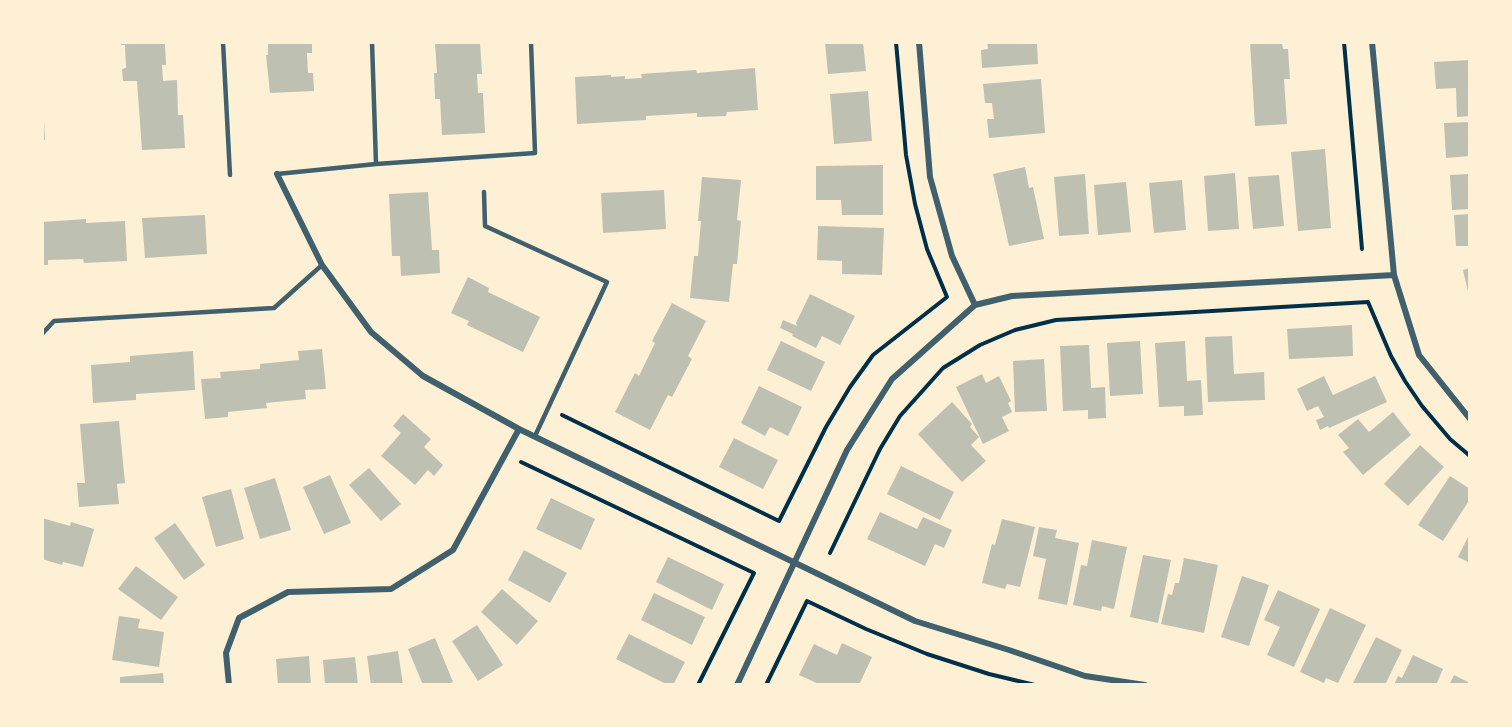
<!DOCTYPE html>
<style>
body{margin:0}
#map{position:relative;width:1512px;height:727px;overflow:hidden;background:#fdf0d5;font-family:Manrope,sans-serif}
canvas{display:block}
.frame{position:absolute;inset:0;border:44px solid #fdf0d5;pointer-events:none}
</style>
<div id="map">
<canvas width="1512" height="727"></canvas>
<div class="frame"></div>
</div>
<script>
const context = document.querySelector('canvas').getContext('2d');
context.lineJoin = 'round';
function fillPath(path, color) {
  context.fillStyle = color;
  context.fill(path, 'evenodd');
}
function shape(rows) {
  const path = new Path2D();
  for (const r of rows) {
    path.moveTo(r[0], r[1]);
    for (let i = 2; i < r.length; i += 2) path.lineTo(r[i], r[i + 1]);
  }
  return path;
}
function trace(path, color, width, dash) {
  context.strokeStyle = color;
  context.lineWidth = width;
  context.lineCap = dash ? 'butt' : 'round';
  context.setLineDash(dash || []);
  context.stroke(path);
}
const building = shape([
 [121,42,158,42,159,44,165,44,166,65,162,65,163,81,177,80,178,115,183,115,185,148,142,150,137,81,123,81,122,69,126,68,125,45,121,45],
 [268,42,312,42,312,53,307,53,308,73,313,73,314,91,270,93,266,55,268,55],
 [437,42,480,42,482,74,477,74,478,93,483,93,485,133,442,135,440,99,435,99,434,73,437,73,435,44],
 [825,42,863,42,866,71,828,74],
 [987,42,1037,42,1038,64,982,68,981,50,988,49],
 [1250,42,1282,42,1283,49,1288,49,1290,79,1284,79,1287,124,1255,126],
 [1470,60,1470,116,1457,117,1456,88,1436,89,1434,62],
 [755,68,758,110,727,112,726,116,697,117,697,113,646,116,646,120,577,124,575,77,611,75,611,77,625,76,625,79,642,78,641,74,696,70,697,73],
 [1041,79,1045,133,989,138,987,119,994,119,992,103,985,103,983,84],
 [868,91,872,141,834,144,830,94],
 [42,119,44,119,45,140,42,140],
 [1470,122,1470,156,1446,158,1444,123],
 [1325,149,1331,228,1298,231,1291,152],
 [883,165,883,215,842,215,841,200,816,200,816,166],
 [1025,167,1029,188,1033,187,1044,239,1009,246,993,174],
 [1235,173,1239,229,1208,231,1204,176],
 [1085,174,1089,234,1059,236,1054,177],
 [1470,174,1470,209,1452,210,1450,175],
 [1279,175,1284,226,1253,229,1248,177],
 [702,177,741,180,737,220,741,221,737,264,733,264,729,302,690,298,694,256,698,256,701,221,698,221],
 [1182,180,1186,230,1154,233,1149,183],
 [1126,182,1131,232,1098,235,1094,185],
 [664,190,666,229,603,233,601,193],
 [428,192,432,250,439,250,440,273,401,276,400,256,392,256,389,194],
 [1470,214,1470,246,1456,246,1454,215],
 [205,215,207,254,145,258,142,218],
 [86,219,86,223,125,221,127,261,84,263,83,259,48,260,48,265,42,265,42,222],
 [818,226,884,228,882,275,842,274,842,261,817,260],
 [1470,268,1470,295,1469,295,1463,270],
 [468,277,489,288,488,292,540,317,523,352,467,325,469,321,451,313],
 [810,294,855,316,840,345,822,336,816,348,792,336,793,334,780,328,783,320,797,326,796,323],
 [672,303,706,321,688,356,692,359,672,397,668,395,650,430,615,412,635,373,639,376,655,343,652,341],
 [1352,325,1353,356,1289,359,1287,329],
 [1232,336,1234,374,1264,372,1265,400,1208,402,1205,337],
 [781,341,825,362,811,391,767,370],
 [1140,341,1143,394,1110,396,1107,343],
 [1185,341,1187,381,1201,380,1203,415,1184,416,1184,406,1159,407,1155,343],
 [1089,345,1091,388,1105,387,1106,418,1088,419,1088,410,1063,411,1060,346],
 [322,349,326,389,305,390,306,399,266,403,267,408,228,412,228,417,205,419,201,379,221,378,220,372,260,369,260,364,299,360,298,351],
 [193,351,195,390,136,394,136,400,93,403,91,365,130,362,130,356],
 [1044,359,1047,411,1015,412,1013,361],
 [982,374,986,383,999,376,1011,401,1008,403,1012,412,1002,417,1009,431,983,444,956,387],
 [1324,376,1333,395,1375,376,1387,402,1329,428,1328,426,1320,430,1316,420,1324,417,1318,406,1307,411,1297,389],
 [759,386,802,407,788,436,770,427,765,436,741,423],
 [952,402,972,424,970,427,979,437,971,445,986,461,962,482,918,434],
 [1393,412,1411,435,1363,475,1343,452,1349,448,1338,435,1358,419,1369,432],
 [403,414,431,439,424,447,443,465,434,476,428,470,415,485,381,456,401,433,393,426],
 [119,421,125,483,117,484,119,504,79,507,77,483,85,483,80,424],
 [734,438,778,460,763,489,719,467],
 [1420,445,1444,467,1408,506,1384,484],
 [901,466,954,492,940,520,887,494],
 [369,468,401,504,381,521,349,485],
 [330,475,351,523,324,534,303,487],
 [1450,476,1470,489,1470,499,1443,541,1418,525],
 [275,478,291,530,260,539,244,488],
 [231,489,244,539,216,547,202,497],
 [551,498,595,519,581,550,536,529],
 [880,512,917,529,923,517,952,530,944,548,935,544,925,566,867,539],
 [42,518,70,526,71,522,94,529,83,567,63,562,62,565,42,559],
 [1002,519,1035,527,1020,587,1007,584,1005,589,982,583,992,544,995,545],
 [175,523,205,565,184,580,154,538],
 [1039,527,1057,530,1055,538,1079,543,1067,605,1038,599,1046,559,1033,556],
 [1470,533,1470,563,1458,557],
 [1092,540,1127,547,1114,609,1102,606,1101,611,1073,605,1081,565,1087,566],
 [524,550,567,573,550,603,508,580],
 [1143,555,1171,560,1158,623,1130,617],
 [668,557,724,584,712,610,656,582],
 [1184,558,1218,565,1204,633,1161,624,1168,594,1172,595,1175,583,1179,583],
 [136,566,178,597,161,620,118,589],
 [1242,576,1269,585,1249,646,1221,637],
 [502,589,538,621,517,645,481,612],
 [1278,590,1320,609,1294,667,1267,655,1280,627,1264,620],
 [654,593,705,617,692,645,641,620],
 [1330,608,1366,625,1338,683,1326,678,1324,683,1300,672],
 [119,616,140,619,138,628,164,632,159,667,112,660],
 [477,625,503,665,478,681,452,641],
 [629,634,685,662,673,685,668,685,616,659],
 [1376,637,1402,650,1385,685,1352,685],
 [435,638,453,682,446,685,423,685,408,649],
 [842,643,872,657,859,685,821,685,799,675,814,644,837,655],
 [398,651,403,685,371,685,367,656],
 [1413,655,1443,669,1436,685,1394,685,1398,676,1402,678],
 [309,656,311,685,278,685,276,659],
 [355,657,358,685,325,685,323,660],
 [163,673,164,685,120,685,120,677],
 [1454,675,1470,683,1470,685,1449,685]
]);
const path = shape([
 [1344,42,1362,249],
 [562,415,779,521,826,427,850,387,873,355,947,297,927,249,915,204,906,155,896,42],
 [521,462,754,573,698,685],
 [830,553,880,449,900,416,943,368,980,345,1015,330,1056,320,1368,302,1391,356,1405,381,1422,406,1450,439,1470,456],
 [766,685,807,601,866,629,927,654,989,674,1035,685]
]);
const service = shape([
 [223,42,230,175],
 [372,42,376,164],
 [277,174,376,164,535,153,531,42],
 [484,192,485,226,607,282,535,436],
 [42,334,54,321,274,308,322,265]
]);
const minor = shape([
 [919,42,930,177,952,256,975,305],
 [1372,42,1394,275,1419,355,1470,419],
 [277,174,322,265,371,332,423,376,519,429],
 [229,685,226,653,239,618,288,592,391,589,453,550,519,429,915,621,1009,650,1085,676,1145,685],
 [737,685,847,450,892,379,975,305,1012,296,1394,275]
]);
fillPath(building, '#bec0b2');
trace(path, '#003049', 4);
trace(service, '#3f606c', 4.5);
trace(minor, '#3f606c', 6);
</script>
